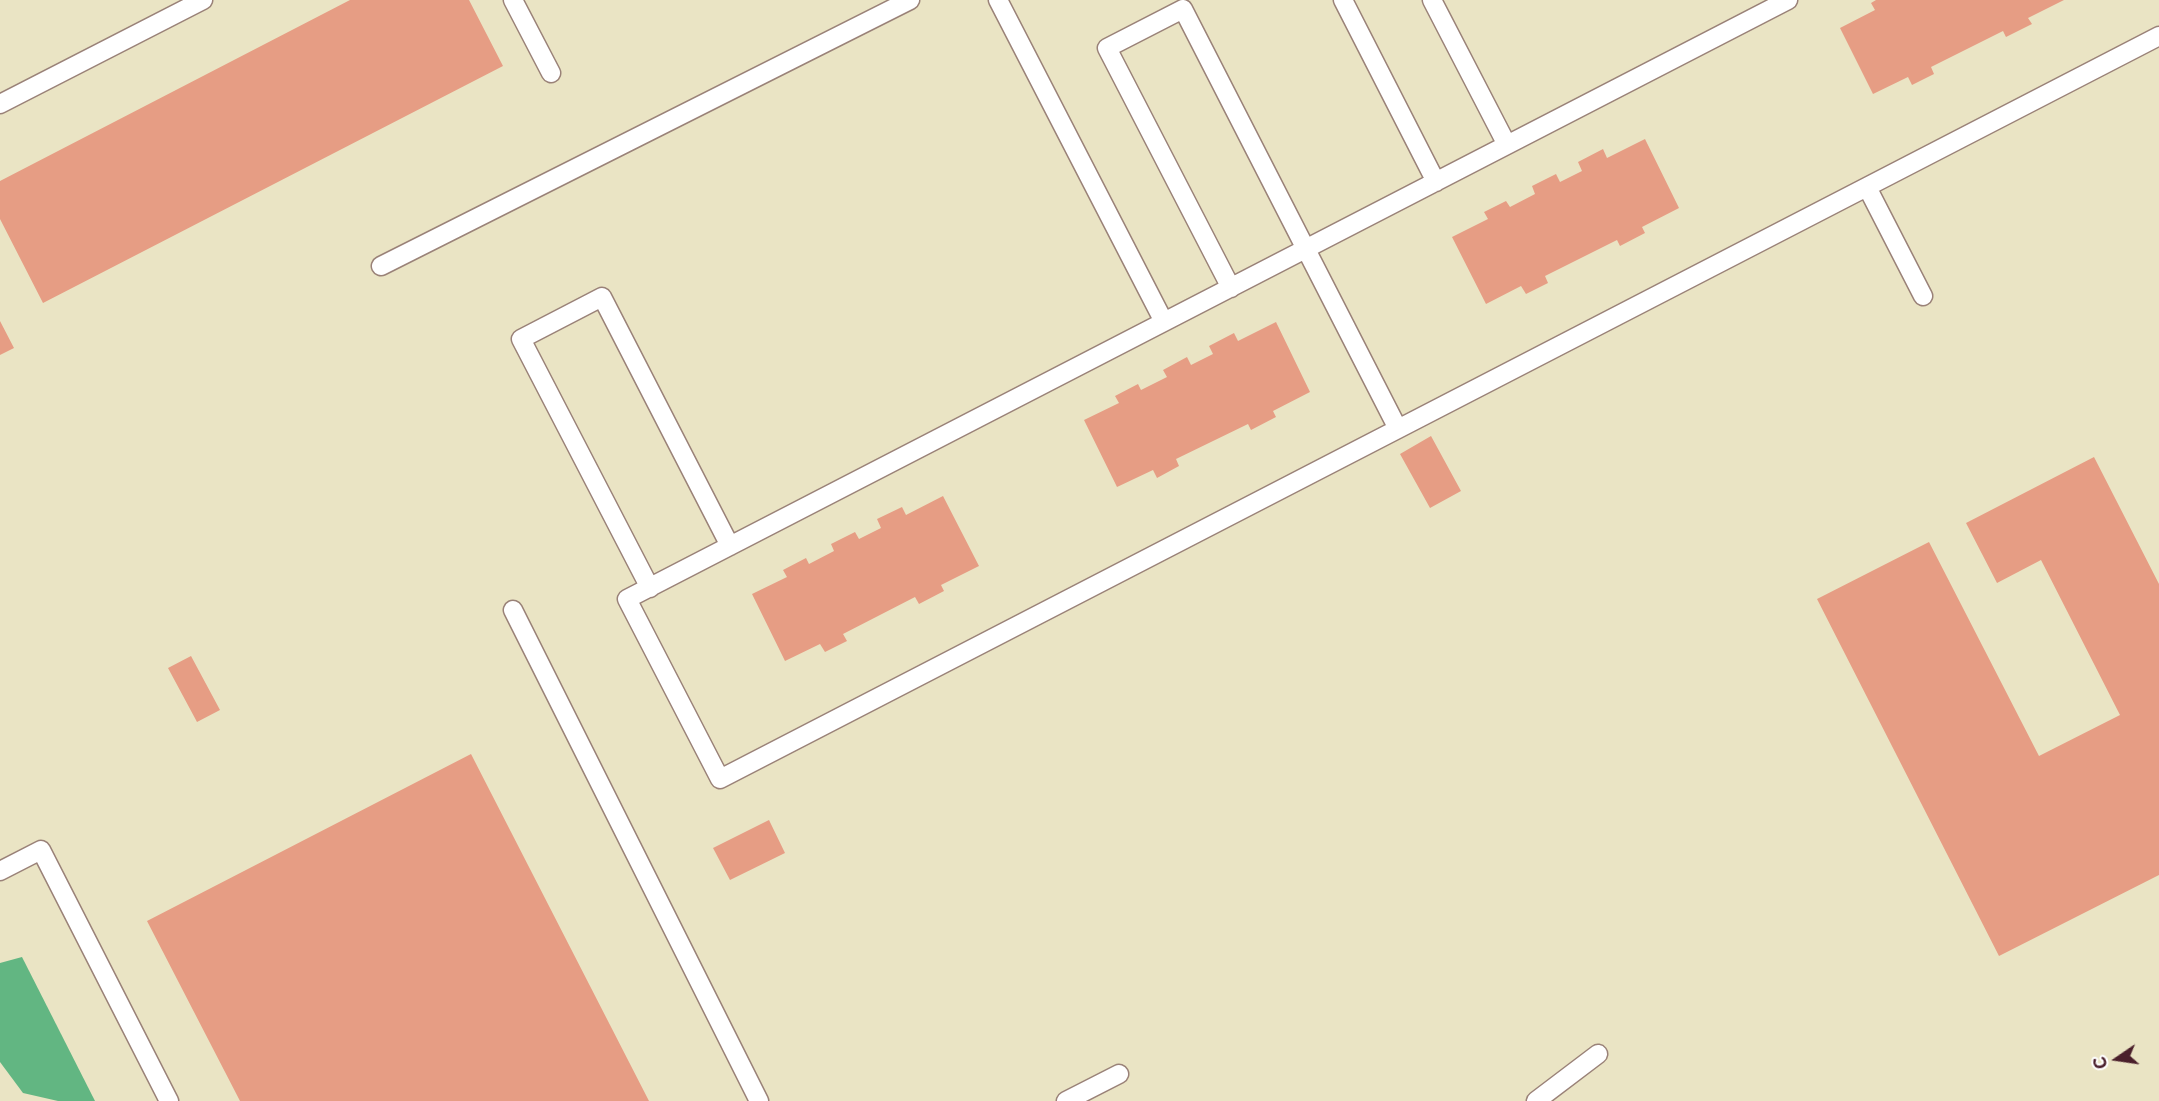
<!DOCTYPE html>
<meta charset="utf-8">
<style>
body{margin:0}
#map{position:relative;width:2159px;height:1101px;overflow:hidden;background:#eae4c4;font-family:"Playpen Sans",sans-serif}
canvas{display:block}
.north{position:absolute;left:2087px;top:1029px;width:60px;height:60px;-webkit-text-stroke:4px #fff;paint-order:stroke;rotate:257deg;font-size:16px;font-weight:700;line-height:24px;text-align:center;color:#4a1f2b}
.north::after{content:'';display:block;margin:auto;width:21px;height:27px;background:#4a1f2b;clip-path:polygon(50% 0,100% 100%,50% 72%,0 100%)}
</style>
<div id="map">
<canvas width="2159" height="1101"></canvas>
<div class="north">С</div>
</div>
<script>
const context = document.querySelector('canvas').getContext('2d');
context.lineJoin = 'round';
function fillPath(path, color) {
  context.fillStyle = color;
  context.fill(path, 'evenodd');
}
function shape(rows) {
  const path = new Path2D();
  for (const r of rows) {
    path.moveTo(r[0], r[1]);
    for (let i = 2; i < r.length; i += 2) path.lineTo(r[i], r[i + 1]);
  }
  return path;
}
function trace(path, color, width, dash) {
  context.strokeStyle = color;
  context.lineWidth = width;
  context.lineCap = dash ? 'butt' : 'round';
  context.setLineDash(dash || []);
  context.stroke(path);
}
const forest = shape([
 [22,957,95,1101,58,1101,23,1093,0,1062,0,963]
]);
const building = shape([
 [350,0,469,0,503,66,43,303,0,219,0,181],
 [1876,0,2064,0,2028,18,2032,24,2006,37,2003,31,1931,67,1934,74,1912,85,1908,77,1873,94,1840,28,1875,10,1871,3],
 [1645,139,1679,208,1642,227,1645,233,1620,246,1617,240,1545,276,1548,283,1526,294,1521,286,1486,304,1452,237,1488,219,1484,212,1506,201,1510,207,1535,194,1532,186,1556,174,1560,182,1582,171,1578,162,1603,149,1607,158],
 [0,321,14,348,0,355],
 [1276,322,1310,392,1273,411,1276,417,1251,430,1248,424,1176,459,1179,466,1157,478,1153,470,1117,487,1084,420,1119,403,1115,396,1138,384,1141,390,1167,377,1163,370,1187,357,1191,365,1213,354,1209,346,1234,333,1238,341],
 [1431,436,1461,491,1430,508,1400,454],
 [2094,457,2159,584,2159,875,1999,956,1817,599,1929,542,2039,756,2120,715,2041,560,1997,583,1966,523],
 [943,496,979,566,941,585,944,591,919,604,915,597,843,634,847,641,825,652,820,644,785,661,752,594,787,577,783,570,806,558,809,564,834,551,831,544,855,532,859,539,881,528,877,519,902,507,906,515],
 [191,656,220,710,197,722,168,668],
 [471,754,649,1101,240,1101,147,921],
 [769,820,785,853,730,880,713,848]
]);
const lane = shape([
 [513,0,551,73],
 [998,0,1164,322],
 [1343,0,1436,182],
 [1432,0,1507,145],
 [1788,0,627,599,720,779,2159,36],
 [0,104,203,0],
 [1867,187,1923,296],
 [381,266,910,0],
 [1231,288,1107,48,1183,9,1398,429],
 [650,588,521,339,602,297,730,546],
 [513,610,759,1101],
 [0,871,41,850,169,1101],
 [1066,1101,1119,1074],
 [1536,1101,1598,1054]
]);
fillPath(forest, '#62b682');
fillPath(building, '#e69d84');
trace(lane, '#9a8278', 21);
trace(lane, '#fff', 18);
</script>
